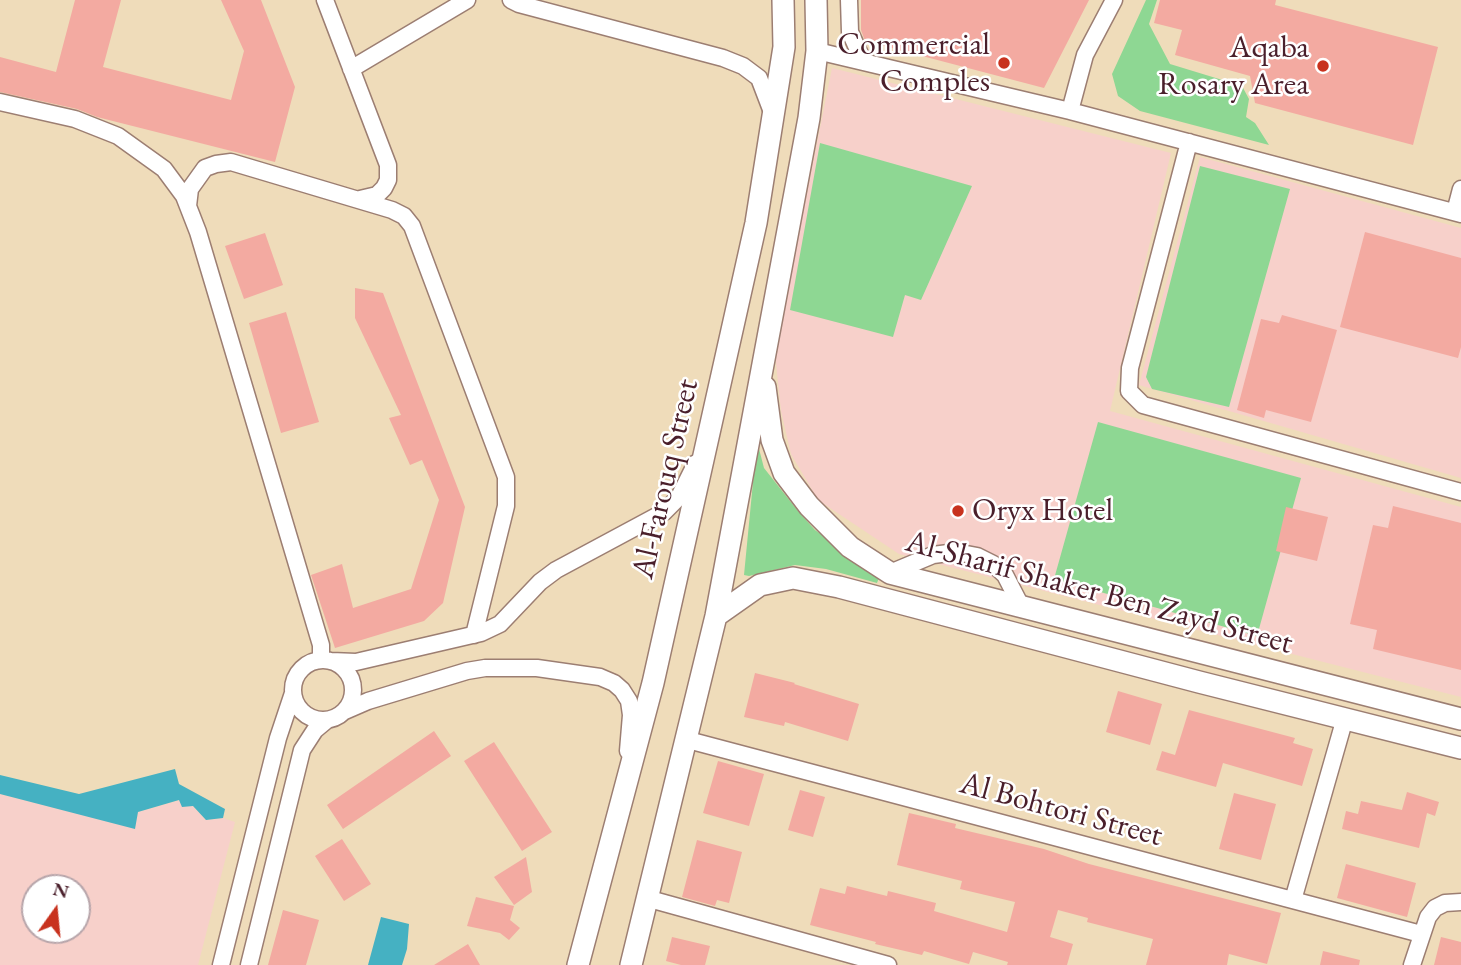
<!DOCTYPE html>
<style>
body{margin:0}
#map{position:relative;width:1461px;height:965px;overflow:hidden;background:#efdcba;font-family:"EB Garamond",serif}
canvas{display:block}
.north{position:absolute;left:21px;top:874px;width:70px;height:70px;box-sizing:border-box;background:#fff;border:2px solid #b7a5aa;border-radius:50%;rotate:15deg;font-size:19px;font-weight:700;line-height:28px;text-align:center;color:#4a1f2b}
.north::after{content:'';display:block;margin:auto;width:24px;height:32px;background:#c8321e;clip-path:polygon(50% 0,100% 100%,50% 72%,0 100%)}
</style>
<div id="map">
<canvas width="1461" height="965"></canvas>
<div class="north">N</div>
</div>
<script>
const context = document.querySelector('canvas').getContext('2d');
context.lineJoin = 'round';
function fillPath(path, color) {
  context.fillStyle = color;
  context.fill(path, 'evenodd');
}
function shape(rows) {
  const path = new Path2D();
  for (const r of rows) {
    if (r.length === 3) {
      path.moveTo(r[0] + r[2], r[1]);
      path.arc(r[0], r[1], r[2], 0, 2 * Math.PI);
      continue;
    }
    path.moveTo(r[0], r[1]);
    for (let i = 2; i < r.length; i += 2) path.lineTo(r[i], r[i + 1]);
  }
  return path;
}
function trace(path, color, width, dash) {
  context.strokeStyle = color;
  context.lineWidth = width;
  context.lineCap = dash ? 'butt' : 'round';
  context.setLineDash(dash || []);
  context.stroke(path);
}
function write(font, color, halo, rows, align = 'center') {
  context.font = font + ' "EB Garamond",serif';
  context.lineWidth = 5;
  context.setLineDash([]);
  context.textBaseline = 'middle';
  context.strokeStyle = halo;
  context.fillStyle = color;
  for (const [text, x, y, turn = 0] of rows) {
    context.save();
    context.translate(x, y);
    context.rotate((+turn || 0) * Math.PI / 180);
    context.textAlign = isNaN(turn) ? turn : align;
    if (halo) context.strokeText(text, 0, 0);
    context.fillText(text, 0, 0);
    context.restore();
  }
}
const built = shape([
 [832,68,1171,153,1110,411,1461,507,1461,697,899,554,818,500,791,454,781,411,775,354],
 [1200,157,1461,228,1461,478,1139,385],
 [0,794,134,828,138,812,180,800,193,806,206,820,223,818,235,822,198,965,0,965],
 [35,888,77,888,77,930,35,930]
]);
const green = shape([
 [1146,0,1157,0,1149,24,1170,64,1242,86,1249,99,1246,117,1255,123,1269,145,1140,111,1118,96,1112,74],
 [820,143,972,186,921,300,905,295,893,337,790,310],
 [1200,166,1290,189,1229,407,1152,389,1146,377],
 [1098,422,1301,478,1257,636,1054,579],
 [757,441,764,468,798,511,815,530,880,575,877,583,826,569,795,565,749,576,744,575]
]);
const water = shape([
 [175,769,179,784,225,809,223,818,206,820,193,806,182,807,179,800,138,812,135,829,0,794,0,775,79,794],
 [381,917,409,924,407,949,402,965,368,965]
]);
const building = shape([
 [75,0,121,0,103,67,231,100,244,51,221,0,261,0,295,87,275,162,97,117,77,109,0,92,0,57,56,72],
 [861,0,1089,0,1044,88,865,41,861,30],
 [1160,0,1276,0,1275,5,1438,47,1413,145,1255,103,1250,76,1175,55,1182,30,1154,23],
 [1365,232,1461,258,1461,347,1458,358,1340,327],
 [265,233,283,285,244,299,225,246],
 [355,288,383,293,465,507,443,603,424,621,335,648,311,575,342,564,353,608,411,589,439,500,422,460,410,465,389,418,401,415,355,318],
 [286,312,319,422,281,433,249,323],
 [1282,315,1337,330,1311,422,1266,410,1264,418,1237,410,1261,319,1279,323],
 [1393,506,1461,523,1461,670,1373,649,1377,630,1350,624,1373,525,1388,528],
 [1286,507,1328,517,1317,561,1276,551],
 [755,673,795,683,794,684,859,704,848,741,785,722,784,726,744,717],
 [1118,691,1162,704,1150,745,1106,732],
 [1189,710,1295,738,1293,743,1313,749,1302,786,1223,763,1216,787,1156,770,1162,751,1175,755],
 [434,731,451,756,343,829,327,805],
 [494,742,552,832,522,851,464,761],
 [718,761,764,774,749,826,703,813],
 [800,790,825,797,813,837,788,830],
 [1407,792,1439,802,1435,816,1427,813,1419,848,1342,829,1346,811,1358,814,1361,801,1402,810],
 [1234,793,1276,804,1261,860,1219,849],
 [909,813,956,824,955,828,1044,849,1089,864,1281,913,1267,964,1229,954,1227,965,1146,965,1153,939,1087,922,1088,918,1058,910,1050,937,1073,944,1067,965,1007,965,1008,962,973,952,969,964,924,951,922,955,875,944,876,942,810,925,820,888,845,894,847,886,887,896,888,891,936,903,934,911,1007,932,1015,902,960,889,962,881,897,865],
 [342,839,371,884,344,901,315,856],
 [697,840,742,852,729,903,717,900,715,906,682,897],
 [526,857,532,892,514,905,494,877],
 [1346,864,1416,883,1407,917,1337,898],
 [476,897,514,906,510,920,520,928,509,940,500,933,467,926],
 [283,910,319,920,306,965,268,965],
 [672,937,710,946,705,965,681,965,666,961],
 [1441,937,1461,942,1461,965,1434,965],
 [468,944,480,965,434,965],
 [1323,951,1360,960,1359,965,1320,965]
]);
const minor = shape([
 [325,0,388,165,388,180,384,188,377,195,360,199],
 [511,0,519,4,723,58,743,66,759,78,772,112],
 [849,0,850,32,863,61],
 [817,51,1070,111,1461,214],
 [351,69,467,0],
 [0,102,75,119,118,136,164,169,184,196,198,232,321,645,321,660],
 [1070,111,1085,55,1114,0],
 [1189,142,1130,368,1129,391,1143,405,1461,492],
 [188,206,190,189,205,168,216,164,231,162,392,210,404,216,412,226,506,477,506,506,474,635],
 [1455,212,1461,189],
 [890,573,933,555,956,552,977,556,993,564,1005,575,1021,606],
 [323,690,30],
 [331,661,356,662,481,633,500,624,540,582,556,570,664,512,679,497,696,463],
 [345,711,368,701,467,671,485,668,537,668,600,677,614,683,622,690,629,701,631,715,628,751],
 [688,740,1421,934],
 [646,898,888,965],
 [1293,900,1345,718],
 [221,965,278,738,293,693],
 [249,965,302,750,315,730,327,720],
 [1412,965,1428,917,1435,908,1445,903,1461,902]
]);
const major = shape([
 [765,387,772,440,784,473,809,506,850,547,890,573,1461,719],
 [716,616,760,585,793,578,839,587,1199,682,1461,748],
 [578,965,653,683,756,223,784,47,783,0],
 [631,965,716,616,809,118,817,51,816,0]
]);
const markers = [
 [1004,63,7,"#c8321e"],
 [1323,66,7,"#c8321e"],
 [958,511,7,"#c8321e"]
];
const poiNames = [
 ["Commercial",990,45],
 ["Comples",990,82],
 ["Aqaba",1309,48],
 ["Rosary Area",1309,85],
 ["Oryx Hotel",972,511,"left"]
];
const streetNames = [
 ["Al-Farouq Street",666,479,-77],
 ["Al-Sharif Shaker Ben Zayd Street",1099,593,15],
 ["Al Bohtori Street",1061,810,15]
];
fillPath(built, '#f7d0ca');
fillPath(green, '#8ed793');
fillPath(water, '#45b1c2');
fillPath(building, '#f3aaa1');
trace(minor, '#9c7e72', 19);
trace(major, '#9c7e72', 24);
trace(minor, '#fff', 16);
trace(major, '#fff', 21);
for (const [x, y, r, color] of markers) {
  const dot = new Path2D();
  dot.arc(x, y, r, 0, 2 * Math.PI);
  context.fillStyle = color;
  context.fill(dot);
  trace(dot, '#fff', 2.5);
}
write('32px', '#4a1f2b', '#fff', poiNames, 'right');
write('32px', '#4a1f2b', '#fff', streetNames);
</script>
